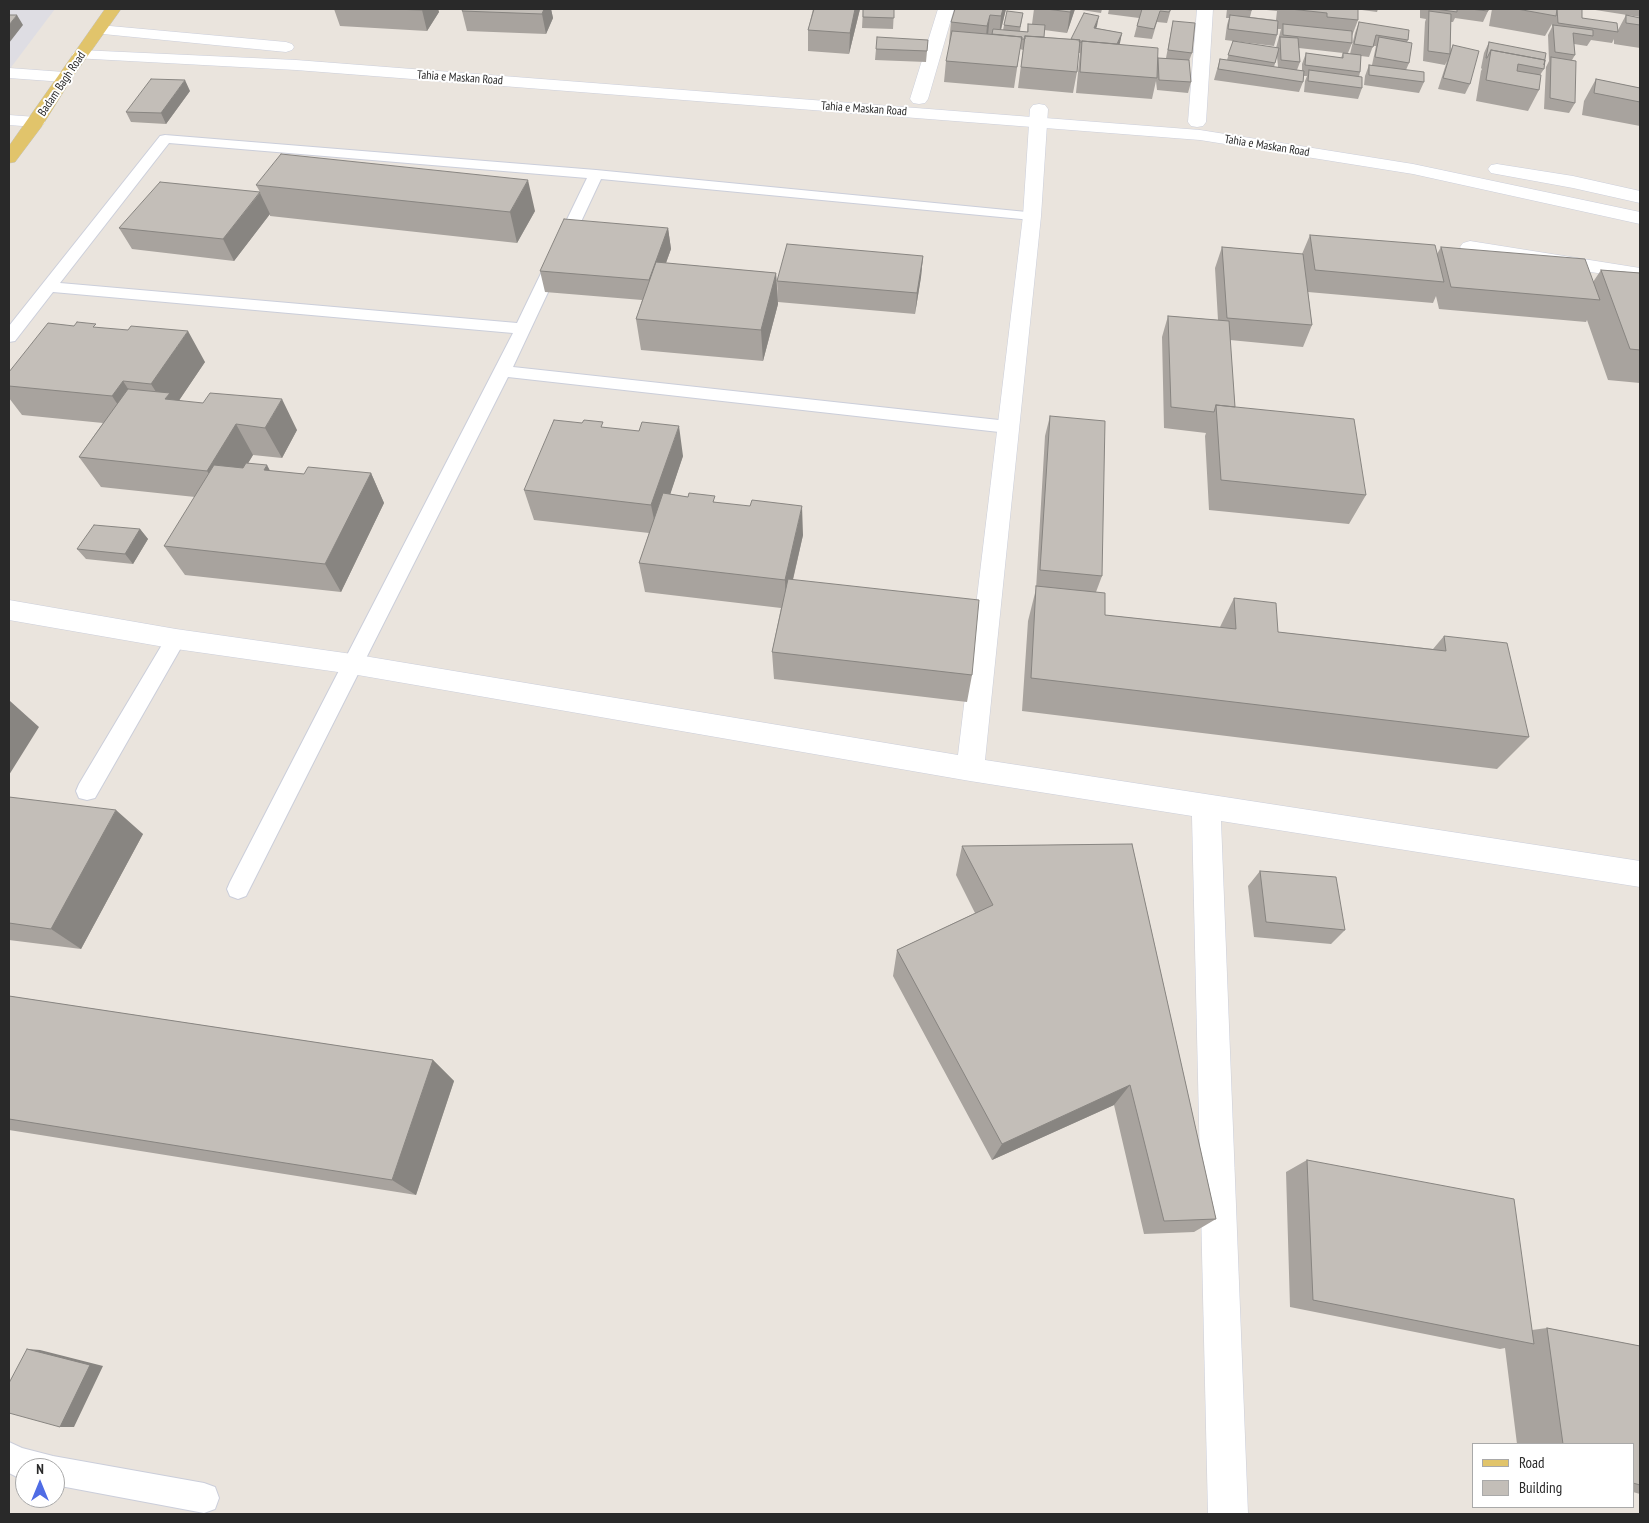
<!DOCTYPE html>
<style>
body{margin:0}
#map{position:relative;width:1649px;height:1523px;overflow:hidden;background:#eae4dd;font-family:"PT Sans Narrow",sans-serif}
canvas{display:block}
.frame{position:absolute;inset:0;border:10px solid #292929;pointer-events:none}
.legend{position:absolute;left:1472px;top:1443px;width:162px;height:65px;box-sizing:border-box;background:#fff;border:1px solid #a9a9a9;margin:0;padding:6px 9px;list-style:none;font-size:15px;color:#292929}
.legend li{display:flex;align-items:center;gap:10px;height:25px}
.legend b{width:25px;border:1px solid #a9a9a9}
.north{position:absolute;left:15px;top:1458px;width:50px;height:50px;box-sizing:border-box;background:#fff;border:1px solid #a9a9a9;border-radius:50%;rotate:0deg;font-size:14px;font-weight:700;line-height:20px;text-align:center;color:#292929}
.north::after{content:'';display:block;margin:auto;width:18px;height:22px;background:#4f6ce5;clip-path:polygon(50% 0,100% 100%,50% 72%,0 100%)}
</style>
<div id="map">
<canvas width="1649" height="1523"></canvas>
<div class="frame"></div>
<ul class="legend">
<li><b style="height:6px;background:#e1c46b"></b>Road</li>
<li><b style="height:14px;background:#c3beb8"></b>Building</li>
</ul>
<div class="north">N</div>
</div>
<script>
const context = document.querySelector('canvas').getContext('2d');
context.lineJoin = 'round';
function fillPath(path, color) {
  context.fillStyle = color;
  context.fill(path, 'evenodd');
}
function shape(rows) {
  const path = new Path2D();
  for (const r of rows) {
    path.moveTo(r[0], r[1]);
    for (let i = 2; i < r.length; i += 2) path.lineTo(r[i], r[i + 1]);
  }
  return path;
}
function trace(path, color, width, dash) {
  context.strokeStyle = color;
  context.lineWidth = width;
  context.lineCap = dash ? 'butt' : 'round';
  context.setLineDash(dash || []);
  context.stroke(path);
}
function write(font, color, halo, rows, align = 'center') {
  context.font = font + ' "PT Sans Narrow",sans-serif';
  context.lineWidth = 4;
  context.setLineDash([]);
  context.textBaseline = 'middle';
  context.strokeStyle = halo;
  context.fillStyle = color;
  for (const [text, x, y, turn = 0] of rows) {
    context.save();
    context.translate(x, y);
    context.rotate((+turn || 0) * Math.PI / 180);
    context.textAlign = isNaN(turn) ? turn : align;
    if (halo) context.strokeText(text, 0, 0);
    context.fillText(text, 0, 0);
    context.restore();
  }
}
const industrial = shape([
 [9,9,55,9,9,70]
]);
const lane = shape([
 [165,135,596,170,1037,213,1039,216,1037,219,1032,220,601,179,513,367,1008,421,1014,423,1017,427,1014,431,1008,433,508,377,246,896,238,899,230,896,227,889,230,882,513,333,53,292,15,341,9,342,9,326,160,136,165,135],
 [169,143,587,178,517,323,60,283,169,143],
 [176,631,183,633,186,639,95,798,87,800,79,798,76,791,79,784,169,633,176,631],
 [9,1442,22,1448,53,1456,204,1483,215,1487,219,1498,215,1509,204,1513,55,1485,55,1468,25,1468,25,1479,17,1477,9,1473,9,1442]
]);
const street = shape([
 [938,9,954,9,928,99,925,103,919,104,913,103,910,99,938,9],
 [1197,9,1213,9,1206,122,1203,126,1197,127,1191,126,1188,122,1197,9],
 [9,68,64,72,70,73,72,77,70,81,64,82,9,78,9,68],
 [1039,104,1045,105,1048,109,1041,216,985,760,1640,861,1640,887,1221,821,1248,1514,1208,1514,1192,816,970,781,352,674,176,649,9,620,9,600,176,629,352,654,958,755,1023,216,1030,109,1033,105,1039,104],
 [9,115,36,117,42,118,45,122,42,126,36,127,9,125,9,115],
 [1470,241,1640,268,1640,280,1463,251,1460,247,1463,243,1470,241]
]);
const secondary = shape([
 [99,25,286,42,292,44,294,47,292,50,286,52,93,33,91,30,93,27,99,25],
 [80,50,296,60,1200,130,1413,164,1640,212,1640,224,1413,174,1200,140,296,70,74,58,72,55,74,52,80,50],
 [1497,164,1573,176,1640,191,1640,203,1573,188,1491,173,1488,169,1491,165,1497,164]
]);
const primary = shape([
 [105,9,121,9,72,78,42,126,15,162,9,163,9,146,105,9]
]);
const wall = shape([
 [334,9,438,9,439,12,427,31,340,26],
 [551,9,553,18,546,34,467,31,462,11],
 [800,9,860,9,849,54,808,51,808,30,813,9],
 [863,9,894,9,893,29,862,28],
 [955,9,1006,9,1001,30,1003,30,1004,25,1023,13,1020,31,1027,32,1028,24,1032,24,1034,9,1102,9,1101,13,1075,9,1067,33,1044,30,1044,37,1071,39,1097,26,1096,28,1122,33,1119,45,1157,62,1158,58,1166,58,1173,21,1192,53,1189,61,1191,82,1188,93,1157,90,1156,81,1152,99,1076,93,1079,62,1080,53,1078,53,1077,72,1073,93,1018,88,1023,50,1020,49,1014,88,944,82,946,61,950,43,949,43,951,22],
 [1109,9,1171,9,1167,23,1157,22,1152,39,1134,37,1139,18,1108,14],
 [1172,9,1190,9,1190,10],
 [1227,9,1252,9,1250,17,1276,20,1277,11,1256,9,1358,9,1358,20,1352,36,1352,43,1348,53,1350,54,1355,33,1359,22,1408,40,1407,42,1409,63,1406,70,1424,82,1419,93,1364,85,1365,76,1369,65,1372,65,1376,46,1373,46,1369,57,1361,56,1360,72,1359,77,1362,88,1358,99,1304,92,1305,81,1307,76,1304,76,1303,82,1299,92,1214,80,1220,59,1227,60,1233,41,1276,48,1281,29,1278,29,1277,35,1274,46,1225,40,1227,25,1229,18,1226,18],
 [1299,48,1343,53,1341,58,1306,53,1302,64,1302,70,1297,70,1300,62],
 [1277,56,1278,67,1274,67],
 [1362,9,1378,9,1377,12,1362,10],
 [1420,9,1489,9,1483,22,1455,18,1453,22,1451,22,1450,52,1453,45,1470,84,1465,94,1438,89,1447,61,1445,65,1423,61,1425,22,1426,19,1420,18],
 [1492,9,1582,9,1582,18,1618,30,1626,15,1640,18,1640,48,1614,44,1614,39,1612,43,1591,40,1587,46,1574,44,1575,55,1572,60,1575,103,1569,113,1544,109,1546,67,1549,61,1548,35,1552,27,1552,24,1545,36,1489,26],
 [1589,9,1640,9,1640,17],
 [928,40,926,62,875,60,876,49],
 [1489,42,1544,69,1540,75,1539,90,1528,111,1476,101,1481,71,1482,69,1481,68,1484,53],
 [1596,79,1640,88,1640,126,1582,115,1584,101],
 [190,91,166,124,131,122,126,112],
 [256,185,535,211,517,243,270,216,270,214,234,261,132,249,119,228,260,192],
 [668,228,671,249,666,263,776,273,778,304,763,361,641,350,636,319,642,300,545,292,540,271],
 [1310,235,1437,254,1441,247,1593,282,1601,270,1640,273,1640,383,1608,380,1587,320,1586,322,1439,309,1436,296,1433,303,1308,292,1312,325,1303,347,1230,340,1235,407,1366,495,1349,524,1209,510,1205,436,1206,433,1164,428,1162,337,1168,316,1218,320,1215,268,1222,247,1302,254],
 [923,256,921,277,915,314,778,302,777,281],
 [74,326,98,328,205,362,179,400,297,430,282,458,253,455,248,463,270,471,304,474,371,473,384,503,341,592,185,575,164,546,195,497,101,487,79,457,103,423,22,415,9,398,9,372],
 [1050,416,1102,576,1096,592,1105,615,1220,627,1234,598,1278,632,1433,649,1444,636,1529,737,1497,769,1022,711,1028,621,1036,589,1045,436],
 [604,427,683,456,670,494,715,502,803,535,793,580,972,675,967,702,774,679,772,652,781,608,645,592,639,563,649,533,534,520,524,490],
 [140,529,148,539,133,564,86,559,77,549],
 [9,797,143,834,81,949,9,940],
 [1132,844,1216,1219,1194,1232,1144,1234,1114,1105,992,1160,893,976,897,950,975,913,956,875,962,846],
 [1260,871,1345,930,1331,944,1254,937,1248,886],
 [9,996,433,1060,454,1081,416,1195,9,1130],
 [1307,1160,1532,1330,1547,1328,1640,1346,1640,1494,1633,1492,1633,1444,1517,1444,1505,1348,1500,1349,1290,1307,1286,1172]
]);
const shadedWall = shape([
 [423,9,438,9,439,12,427,31,422,10],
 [544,9,551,9,553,18,546,34,542,14],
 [855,9,860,9,849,54,850,33],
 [1003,9,1006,9,999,37,1001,16],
 [1072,9,1075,9,1067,33,1070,12],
 [17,15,23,25,9,43,9,25],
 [990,15,988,35,985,47,987,26],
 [1099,16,1097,26,1092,39,1094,28],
 [1122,33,1120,43,1113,58,1115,48],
 [185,80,190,91,166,124,161,113],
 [528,180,535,211,517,243,510,212],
 [260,193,270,214,234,261,223,239],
 [668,228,671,249,652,301,649,280],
 [923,256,921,277,915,314,917,293],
 [776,273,778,304,763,361,761,330],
 [188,331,205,362,170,414,151,384],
 [123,381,143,412,132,426,112,396],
 [282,399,297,430,282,458,265,428],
 [236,424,253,455,226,500,207,471],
 [679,426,683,456,657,534,651,505],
 [267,465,283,495,264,470],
 [371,473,384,503,341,592,325,564],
 [802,506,803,535,786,609,785,580],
 [140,529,148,539,133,564,125,554],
 [10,701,39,727,9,775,9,703],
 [116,810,143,834,81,949,51,929],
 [433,1060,454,1081,416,1195,392,1180],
 [1130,1085,1114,1105,992,1160,1002,1144],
 [27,1349,40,1350,103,1366,74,1427,60,1427]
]);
const building = shape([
 [391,9,423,9,422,10,391,9],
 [463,9,544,9,542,14,462,11,463,9],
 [814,9,855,9,850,33,808,30,814,9],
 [863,9,894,9,894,18,863,17,863,9],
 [955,9,1003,9,1001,16,990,15,987,26,951,22,955,9],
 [1046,9,1072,9,1070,12,1046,9],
 [1142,9,1171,9,1169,12,1160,11,1154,29,1137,26,1142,9],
 [1240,9,1252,9,1252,10,1240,9],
 [1290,9,1358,9,1358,20,1327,17,1327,13,1290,9],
 [1435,9,1457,9,1457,12,1435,9],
 [1470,9,1488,9,1488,11,1470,9],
 [1517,9,1557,9,1556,16,1517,9],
 [1557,9,1582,9,1582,18,1617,23,1618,32,1558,23,1557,9],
 [1007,11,1023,13,1020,27,1004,25,1007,11],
 [1429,11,1451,14,1450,54,1428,51,1429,11],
 [1084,13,1099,16,1094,28,1122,33,1117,44,1082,41,1082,42,1079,42,1080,40,1071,39,1084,13],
 [9,15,17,15,9,25,9,15],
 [1230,15,1278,21,1277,35,1228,29,1230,15],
 [1626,15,1640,18,1640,25,1626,23,1626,15],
 [1173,21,1195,23,1192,53,1168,50,1173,21],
 [1359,22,1409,30,1408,40,1376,35,1373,47,1354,44,1359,22],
 [1028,24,1045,25,1044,37,1025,36,1025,39,1021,39,1022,37,992,34,993,29,1028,32,1028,24],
 [1283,24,1352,31,1352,43,1283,35,1283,24],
 [1553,25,1593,30,1593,36,1573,33,1575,55,1555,52,1553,25],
 [952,31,1022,37,1017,67,946,61,952,31],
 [1025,36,1080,40,1077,72,1021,67,1025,36],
 [877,37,928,40,927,51,876,49,877,37],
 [1280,37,1298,38,1300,62,1281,60,1280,37],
 [1379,37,1412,43,1409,63,1375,57,1379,37],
 [1082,41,1158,48,1157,78,1080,72,1082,41],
 [1233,41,1279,48,1275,63,1228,55,1233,41],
 [1489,42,1546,53,1544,65,1545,60,1491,50,1487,58,1486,58,1489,42],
 [1453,45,1479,51,1470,84,1443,78,1453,45],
 [1491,50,1545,60,1544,69,1518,64,1517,71,1541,75,1539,90,1486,80,1491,50],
 [1306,53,1343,58,1343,53,1361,55,1360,72,1305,65,1306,53],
 [1551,57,1576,61,1575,103,1550,98,1551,57],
 [1158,58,1189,60,1191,82,1159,80,1158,58],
 [1220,59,1304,71,1303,82,1218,69,1220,59],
 [1369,65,1424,72,1424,82,1369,75,1369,65],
 [1309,70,1362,77,1362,88,1308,81,1309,70],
 [151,79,185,80,161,113,126,112,151,79],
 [1596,79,1640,88,1640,102,1594,93,1596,79],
 [281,154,528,180,510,212,256,185,281,154],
 [160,182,260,192,223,239,119,228,160,182],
 [564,219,668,228,649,280,540,271,564,219],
 [1310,235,1435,245,1444,282,1315,270,1310,235],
 [787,244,923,256,917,293,777,281,787,244],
 [1222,247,1303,254,1312,325,1227,318,1222,247],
 [1441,247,1585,259,1600,300,1451,287,1441,247],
 [656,262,776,273,761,330,636,319,656,262],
 [1601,270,1640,273,1640,350,1630,349,1601,270],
 [1168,316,1229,321,1235,407,1216,405,1214,412,1171,407,1168,316],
 [77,322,96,324,93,327,128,330,131,326,188,331,151,384,123,381,112,396,9,386,9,372,48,323,74,326,77,322],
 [128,389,170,393,165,399,203,403,210,393,282,399,265,428,236,424,207,471,79,457,128,389],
 [1216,405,1354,419,1366,495,1221,480,1216,405],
 [1050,416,1105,421,1102,576,1040,570,1050,416],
 [554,420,582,423,584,420,603,422,601,427,639,431,642,422,679,426,651,505,524,490,554,420],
 [246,463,267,465,264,470,304,474,308,467,371,473,325,564,164,546,214,465,243,468,246,463],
 [663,493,688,497,689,493,715,496,713,502,750,506,752,500,802,506,785,580,639,563,663,493],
 [94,525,140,529,125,554,77,549,94,525],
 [788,579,979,600,972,675,772,652,788,579],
 [1036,586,1105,593,1105,615,1236,629,1234,598,1276,603,1278,632,1446,651,1444,636,1507,643,1529,737,1031,678,1036,586],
 [9,797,116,810,51,929,9,923,9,797],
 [1132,844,1216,1219,1164,1221,1130,1085,1002,1144,897,950,993,905,962,846,1132,844],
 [1260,871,1336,877,1345,930,1266,922,1260,871],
 [9,996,433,1060,392,1180,9,1119,9,996],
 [1307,1160,1514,1199,1534,1344,1313,1300,1307,1160],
 [1547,1328,1640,1346,1640,1485,1633,1483,1633,1444,1563,1444,1547,1328],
 [27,1349,90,1365,60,1427,9,1413,9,1383,27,1349]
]);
const farStreetnames = [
 ["Tahia e Maskan Road",460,78,4],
 ["Badam Bagh Road",62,84,-56],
 ["Tahia e Maskan Road",864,109,4],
 ["Tahia e Maskan Road",1267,146,9]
];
fillPath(industrial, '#dedde3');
trace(lane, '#cbceda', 2);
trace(street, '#cbceda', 1);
trace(secondary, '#cbceda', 1);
trace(primary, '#c3c3c3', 1);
fillPath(lane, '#fff');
fillPath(street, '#fff');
fillPath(secondary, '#fff');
fillPath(primary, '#e1c46b');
fillPath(wall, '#a8a39e');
fillPath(shadedWall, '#888581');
fillPath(building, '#c3beb8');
trace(building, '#888581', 1);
write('12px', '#292929', '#fff', farStreetnames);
</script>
